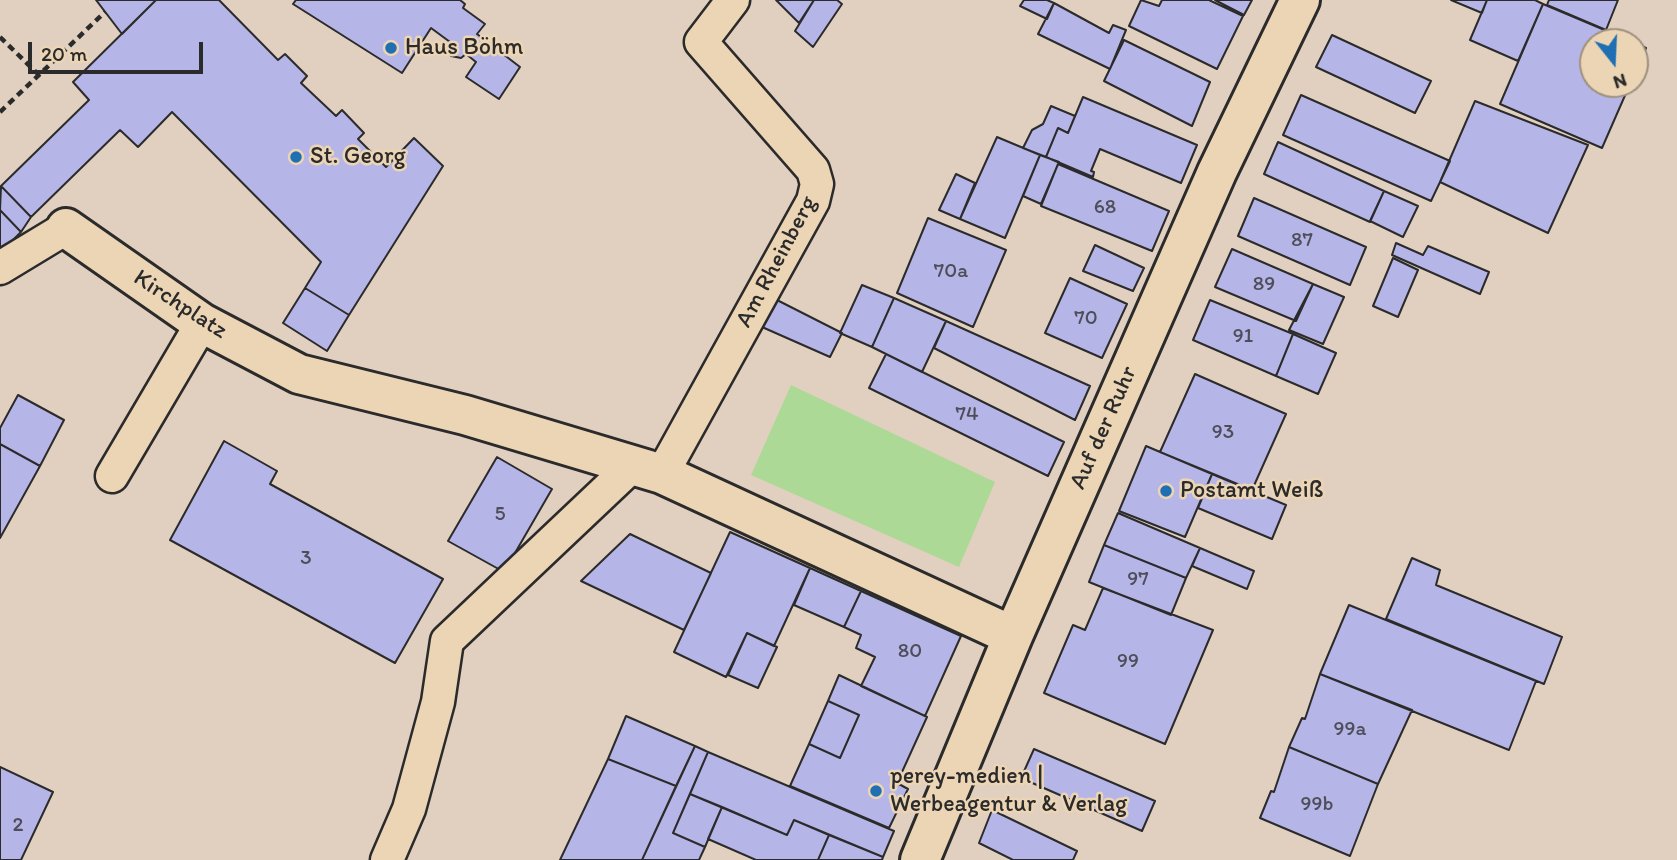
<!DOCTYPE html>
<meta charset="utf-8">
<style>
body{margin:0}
#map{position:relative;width:1677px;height:860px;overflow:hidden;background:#e1cfbf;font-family:Itim,sans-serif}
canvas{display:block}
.north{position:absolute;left:1579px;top:28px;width:70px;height:70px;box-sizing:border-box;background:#ecd5b5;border:2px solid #9f917e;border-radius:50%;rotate:162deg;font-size:19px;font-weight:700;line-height:28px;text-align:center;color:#2b2b2b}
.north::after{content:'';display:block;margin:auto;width:24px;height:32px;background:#1f6fb2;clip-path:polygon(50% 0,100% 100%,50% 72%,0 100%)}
.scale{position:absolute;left:28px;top:42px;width:175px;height:32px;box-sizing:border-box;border:4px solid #2b2b2b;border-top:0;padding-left:9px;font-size:21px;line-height:24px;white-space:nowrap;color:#2b2b2b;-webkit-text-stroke:5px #ecd5b5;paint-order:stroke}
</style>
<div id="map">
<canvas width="1677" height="860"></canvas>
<div class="north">N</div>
<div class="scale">20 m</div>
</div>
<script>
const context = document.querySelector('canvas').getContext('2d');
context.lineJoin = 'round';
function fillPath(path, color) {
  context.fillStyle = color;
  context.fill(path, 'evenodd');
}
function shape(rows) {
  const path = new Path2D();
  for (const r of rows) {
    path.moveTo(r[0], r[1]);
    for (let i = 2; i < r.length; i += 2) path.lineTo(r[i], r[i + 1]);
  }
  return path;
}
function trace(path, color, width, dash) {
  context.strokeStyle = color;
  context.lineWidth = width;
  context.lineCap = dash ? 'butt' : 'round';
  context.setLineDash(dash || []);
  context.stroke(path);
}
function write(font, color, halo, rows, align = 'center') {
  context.font = font + ' Itim,sans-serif';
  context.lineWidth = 5;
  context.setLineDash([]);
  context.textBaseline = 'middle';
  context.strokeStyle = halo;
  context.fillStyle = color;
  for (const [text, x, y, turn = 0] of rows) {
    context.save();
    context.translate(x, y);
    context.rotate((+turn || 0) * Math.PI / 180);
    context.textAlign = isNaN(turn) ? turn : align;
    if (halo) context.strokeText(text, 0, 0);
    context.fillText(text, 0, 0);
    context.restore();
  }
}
const green = shape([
 [791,385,995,482,959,567,751,475]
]);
const building = shape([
 [96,0,156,0,122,34,96,0],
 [156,0,219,0,278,60,285,54,307,76,301,83,336,116,342,110,364,133,358,139,386,167,414,138,443,166,349,315,305,288,321,262,172,112,138,147,120,130,31,217,1,186,89,100,73,82,156,0],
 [296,0,460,0,465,4,463,8,485,24,477,34,520,67,499,99,466,77,476,62,466,54,461,58,451,56,448,52,450,42,431,28,402,73,293,4,296,0],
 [776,0,814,0,799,23,776,0],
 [814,0,837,0,842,4,813,47,795,31,814,0],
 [1024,0,1047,0,1054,3,1047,19,1020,6,1024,0],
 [1141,0,1159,6,1162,0,1209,0,1243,16,1217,69,1129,26,1141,0],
 [1215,0,1252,0,1244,15,1215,0],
 [1451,0,1487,0,1482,13,1451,0],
 [1487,0,1535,0,1543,4,1518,61,1470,40,1487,0],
 [1549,0,1618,0,1606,30,1547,5,1549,0],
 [1054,3,1109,33,1113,25,1126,30,1110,69,1038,34,1054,3],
 [1543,4,1633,42,1593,42,1593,84,1630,84,1602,148,1500,104,1543,4],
 [1332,35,1431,81,1415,113,1316,67,1332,35],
 [1124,40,1210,82,1192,126,1104,81,1124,40],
 [1635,43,1646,48,1635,73,1635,43],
 [1301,95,1450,161,1431,201,1283,135,1301,95],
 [1083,97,1197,145,1181,183,1100,149,1091,171,1094,172,1093,177,1046,157,1058,128,1068,133,1083,97],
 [1475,101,1588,145,1548,233,1440,182,1475,101],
 [1051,106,1075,116,1068,133,1058,128,1046,157,1023,148,1032,130,1043,124,1051,106],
 [997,137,1040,155,1005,238,960,219,997,137],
 [1278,142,1384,191,1370,222,1264,174,1278,142],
 [1040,155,1059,162,1041,204,1023,196,1040,155],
 [1058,164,1169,211,1152,251,1041,206,1058,164],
 [956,174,975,183,960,219,939,210,956,174],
 [1,186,31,217,21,232,0,210,1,186],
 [1384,191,1418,206,1403,237,1370,221,1384,191],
 [1254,198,1366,247,1350,285,1238,236,1254,198],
 [0,210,21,232,0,253,0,210],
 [928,218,1006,250,973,327,897,293,928,218],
 [1396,243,1423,255,1428,246,1489,272,1480,294,1392,255,1396,243],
 [1095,245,1144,268,1133,291,1083,271,1095,245],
 [1232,249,1313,284,1296,321,1215,287,1232,249],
 [1393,258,1418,270,1398,317,1373,306,1393,258],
 [1070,278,1127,304,1102,358,1045,333,1070,278],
 [1313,284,1344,297,1323,344,1289,330,1313,284],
 [862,285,894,298,872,347,840,333,862,285],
 [305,288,349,315,327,351,283,323,305,288],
 [894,298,946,321,922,372,872,347,894,298],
 [775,299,842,333,830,357,762,327,775,299],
 [1210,300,1293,334,1276,376,1193,340,1210,300],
 [946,321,1090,386,1075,420,934,348,946,321],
 [1293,334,1336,353,1318,394,1276,376,1293,334],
 [886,354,1064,442,1048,476,869,388,886,354],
 [1195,374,1286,414,1252,490,1160,452,1195,374],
 [18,395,64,420,40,466,0,444,0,428,18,395],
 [224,441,277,471,270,484,443,579,395,663,170,540,224,441],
 [0,444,40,466,0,538,0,444],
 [1146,446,1212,474,1185,537,1119,511,1146,446],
 [497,457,552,489,504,572,448,541,497,457],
 [1212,474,1286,505,1272,539,1198,508,1212,474],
 [1118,513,1200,548,1186,578,1104,545,1118,513],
 [730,532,810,568,774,646,747,633,726,677,674,652,730,532],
 [630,534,711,573,684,630,581,581,630,534],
 [1104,545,1186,578,1171,615,1089,582,1104,545],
 [1200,548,1254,571,1247,589,1192,566,1200,548],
 [1412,558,1440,570,1436,585,1562,637,1544,684,1386,619,1412,558],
 [810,568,861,591,844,627,794,605,810,568],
 [1103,588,1213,630,1165,744,1044,693,1073,625,1085,630,1103,588],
 [861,591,961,636,925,716,861,686,875,657,856,648,861,635,844,627,861,591],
 [1349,605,1536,681,1509,750,1320,674,1349,605],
 [747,633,777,647,758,688,728,675,747,633],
 [1320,674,1412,710,1378,784,1289,747,1302,718,1305,719,1320,674],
 [839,675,927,717,897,783,908,789,889,828,790,786,809,744,840,758,859,715,828,701,839,675],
 [828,701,859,715,840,758,809,744,828,701],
 [626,716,695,746,676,786,608,759,626,716],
 [695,746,708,752,673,833,705,847,699,860,642,860,695,746],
 [1289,747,1378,784,1350,856,1260,818,1271,791,1274,792,1289,747],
 [1034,749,1155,801,1142,831,1021,778,1034,749],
 [708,752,894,831,883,857,794,820,787,835,690,794,708,752],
 [608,759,676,786,642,860,560,860,608,759],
 [0,767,53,792,21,860,0,860,0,767],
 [690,794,722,807,705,847,673,833,690,794],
 [722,807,787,835,794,820,829,835,818,860,756,860,708,839,722,807],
 [992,810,1077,851,1073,860,1013,860,979,843,992,810],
 [829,835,883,857,882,860,818,860,829,835]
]);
const path = shape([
 [0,37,40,76],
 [0,112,105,12]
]);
const lane = shape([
 [0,268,66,228],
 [662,474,813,201,817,184,813,170,701,42,733,0],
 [112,476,202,323],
 [387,860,409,809,438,702,447,641,633,465]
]);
const street = shape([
 [66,228,202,323,299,374,465,415,662,474,1013,636],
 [920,860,1013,636,1217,172,1300,0]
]);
const markers = [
 [391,48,7,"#1f6fb2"],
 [296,157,7,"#1f6fb2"],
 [1166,491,7,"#1f6fb2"],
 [876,791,7,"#1f6fb2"]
];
const numberNames = [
 ["68",1105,208],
 ["87",1302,241],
 ["70a",951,272],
 ["89",1264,285],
 ["70",1086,319],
 ["91",1243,337],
 ["74",967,415],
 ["93",1223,433],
 ["5",500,515],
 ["3",306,559],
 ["97",1138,580],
 ["80",910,652],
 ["99",1128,662],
 ["99a",1350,730],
 ["99b",1317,805],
 ["2",18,826]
];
const poiNames = [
 ["Haus Böhm",405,48],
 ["St. Georg",310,157],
 ["Postamt Weiß",1180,491],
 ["perey-medien |",890,777],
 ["Werbeagentur & Verlag",890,805]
];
const streetNames = [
 ["Am Rheinberg",777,262,-62],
 ["Kirchplatz",180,305,33],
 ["Auf der Ruhr",1104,428,-66]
];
fillPath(green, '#add997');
fillPath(building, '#b6b5e7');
trace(building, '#2b2b2b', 2);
trace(lane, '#2b2b2b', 37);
trace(street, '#2b2b2b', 44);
trace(path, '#2b2b2b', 4.5, [7, 5]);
trace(lane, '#ecd5b5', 32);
trace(street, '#ecd5b5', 38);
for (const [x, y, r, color] of markers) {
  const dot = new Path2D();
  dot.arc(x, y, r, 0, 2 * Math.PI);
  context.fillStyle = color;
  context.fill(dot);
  trace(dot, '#ecd5b5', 2.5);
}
write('21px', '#4e4e5a', null, numberNames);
write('24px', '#2b2b2b', '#ecd5b5', poiNames, 'left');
write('24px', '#2b2b2b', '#ecd5b5', streetNames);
</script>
